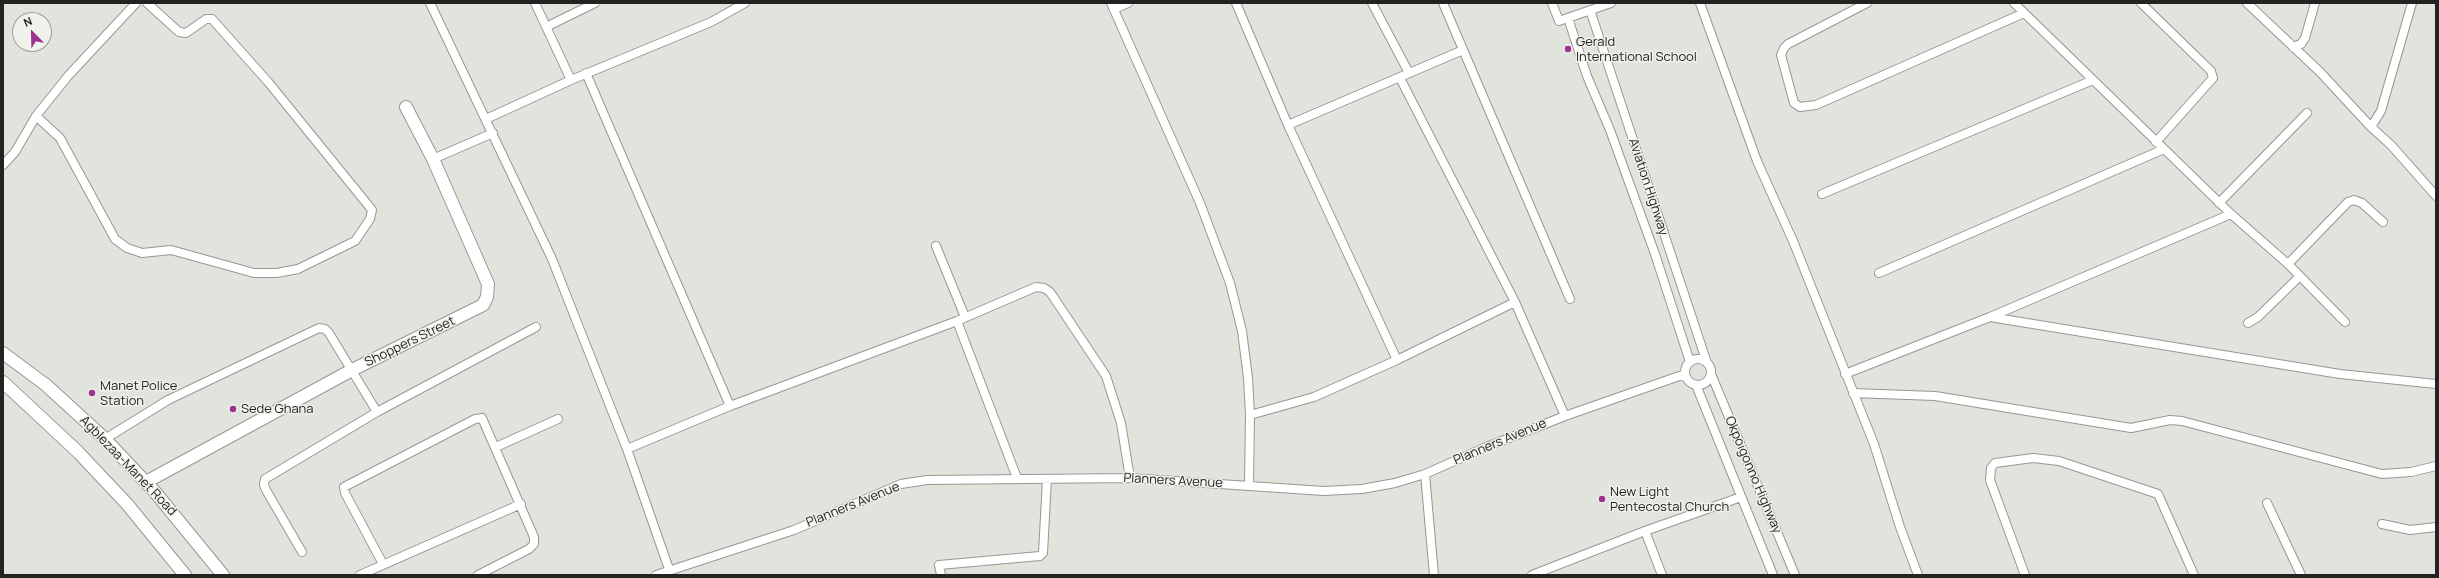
<!DOCTYPE html>
<style>
body{margin:0}
#map{position:relative;width:2439px;height:578px;overflow:hidden;background:#e1e4dd;font-family:Manrope,sans-serif}
canvas{display:block}
.frame{position:absolute;inset:0;border:4px solid #232421;pointer-events:none}
.north{position:absolute;left:12px;top:12px;width:40px;height:40px;box-sizing:border-box;background:#eff1ea;border:1px solid #9d9f9a;border-radius:50%;rotate:337deg;font-size:11px;font-weight:700;line-height:16px;text-align:center;color:#232421}
.north::after{content:'';display:block;margin:auto;width:14px;height:18px;background:#9e3192;clip-path:polygon(50% 0,100% 100%,50% 72%,0 100%)}
</style>
<div id="map">
<canvas width="2439" height="578"></canvas>
<div class="frame"></div>
<div class="north">N</div>
</div>
<script>
const context = document.querySelector('canvas').getContext('2d');
context.lineJoin = 'round';
function shape(rows) {
  const path = new Path2D();
  for (const r of rows) {
    if (r.length === 3) {
      path.moveTo(r[0] + r[2], r[1]);
      path.arc(r[0], r[1], r[2], 0, 2 * Math.PI);
      continue;
    }
    path.moveTo(r[0], r[1]);
    for (let i = 2; i < r.length; i += 2) path.lineTo(r[i], r[i + 1]);
  }
  return path;
}
function trace(path, color, width, dash) {
  context.strokeStyle = color;
  context.lineWidth = width;
  context.lineCap = dash ? 'butt' : 'round';
  context.setLineDash(dash || []);
  context.stroke(path);
}
function write(font, color, halo, rows, align = 'center') {
  context.font = font + ' Manrope,sans-serif';
  context.lineWidth = 3;
  context.setLineDash([]);
  context.textBaseline = 'middle';
  context.strokeStyle = halo;
  context.fillStyle = color;
  for (const [text, x, y, turn = 0] of rows) {
    context.save();
    context.translate(x, y);
    context.rotate((+turn || 0) * Math.PI / 180);
    context.textAlign = isNaN(turn) ? turn : align;
    if (halo) context.strokeText(text, 0, 0);
    context.fillText(text, 0, 0);
    context.restore();
  }
}
const street = shape([
 [430,3,552,259,627,449,669,569],
 [535,3,571,80],
 [1111,3,1200,203,1230,283,1242,331,1248,378,1250,415,1249,485],
 [1236,3,1288,125,1397,360],
 [1372,3,1409,73],
 [1443,3,1570,299],
 [1552,3,1559,21,1611,3],
 [1700,3,1757,161,1793,241,1874,444,1900,527,1918,575],
 [1867,3,1788,44,1784,48,1781,55,1794,103,1800,107,1816,105,2024,13],
 [2014,3,2231,214,2288,264,2345,322],
 [2141,3,2211,71,2213,78,2156,142],
 [2247,3,2320,72,2371,127,2391,145,2436,196],
 [1114,9,1128,3],
 [1590,10,1707,363],
 [1568,18,1587,76,1610,130,1655,254,1690,362],
 [546,27,595,3],
 [2293,47,2301,44,2305,38,2315,3],
 [586,73,730,406],
 [1400,78,1515,302,1565,416],
 [36,116,60,138,115,239,127,248,142,253,171,250,254,273,277,273,298,269,355,241,370,219,372,210,269,83,212,19,206,19,186,33,179,32,147,3],
 [486,119,571,80,711,22,745,3],
 [1288,125,1463,50],
 [2371,127,2381,111,2412,3],
 [433,159,493,133],
 [3,165,15,152,36,116,68,76,136,3],
 [1822,194,2093,80],
 [2219,203,2307,113],
 [936,246,965,317],
 [2288,264,2348,202,2354,200,2362,203,2383,222],
 [1879,273,2164,149],
 [1990,317,2340,374,2436,384],
 [957,321,1017,478],
 [2248,323,2258,317,2300,276],
 [1698,372,13],
 [1711,374,1795,575],
 [1845,374,1990,317,2231,214],
 [1696,385,1773,575],
 [1853,393,1935,396,2131,428,2170,420,2182,421,2382,474,2411,472,2436,466],
 [1250,415,1314,397,1397,360,1515,302],
 [105,439,168,400,319,328,325,329,329,333,377,412],
 [496,447,558,419],
 [627,449,730,406,957,321,1036,287,1044,288,1050,292,1106,376,1121,423,1130,478],
 [1425,474,1434,575],
 [2267,503,2301,575],
 [2382,524,2410,530,2436,527],
 [1645,531,1662,575],
 [302,552,266,490,264,485,265,479,377,412,536,327],
 [383,564,345,493,344,487,475,419,482,418,534,537,534,544,529,549,478,575],
 [360,575,521,504],
 [656,575,794,530,901,484,927,480,1130,478,1324,491,1362,489,1395,483,1425,474,1484,448,1565,416,1685,374],
 [941,575,939,565,1040,556,1043,553,1047,479],
 [1532,575,1645,531,1741,497],
 [2025,575,1990,480,1991,468,1995,463,2033,458,2059,461,2158,494,2194,575]
]);
const secondary = shape([
 [3,353,46,385,105,439,155,492,223,575],
 [3,382,78,452,127,504,185,575],
 [146,482,352,370,483,305,487,297,488,284,433,159,406,107]
]);
const markers = [
 [1568,49,4,"#9e3192"],
 [92,393,4,"#9e3192"],
 [233,409,4,"#9e3192"],
 [1602,499,4,"#9e3192"]
];
const poiNames = [
 ["Gerald",1576,42],
 ["International School",1576,57],
 ["Manet Police",100,386],
 ["Station",100,401],
 ["Sede Ghana",241,409],
 ["New Light",1610,492],
 ["Pentecostal Church",1610,507]
];
const streetNames = [
 ["Aviation Highway",1648,187,72],
 ["Shoppers Street",410,342,-26],
 ["Planners Avenue",1500,442,-23],
 ["Agblezaa-Manet Road",128,466,46],
 ["Okpoigonno Highway",1753,475,67],
 ["Planners Avenue",1173,481,3],
 ["Planners Avenue",853,505,-22]
];
trace(street, '#969892', 10);
trace(secondary, '#969892', 14);
trace(street, '#fff', 8);
trace(secondary, '#fff', 12);
for (const [x, y, r, color] of markers) {
  const dot = new Path2D();
  dot.arc(x, y, r, 0, 2 * Math.PI);
  context.fillStyle = color;
  context.fill(dot);
  trace(dot, '#eff1ea', 1.5);
}
write('13px', '#232421', '#eff1ea', poiNames, 'left');
write('13px', '#232421', '#eff1ea', streetNames);
</script>
